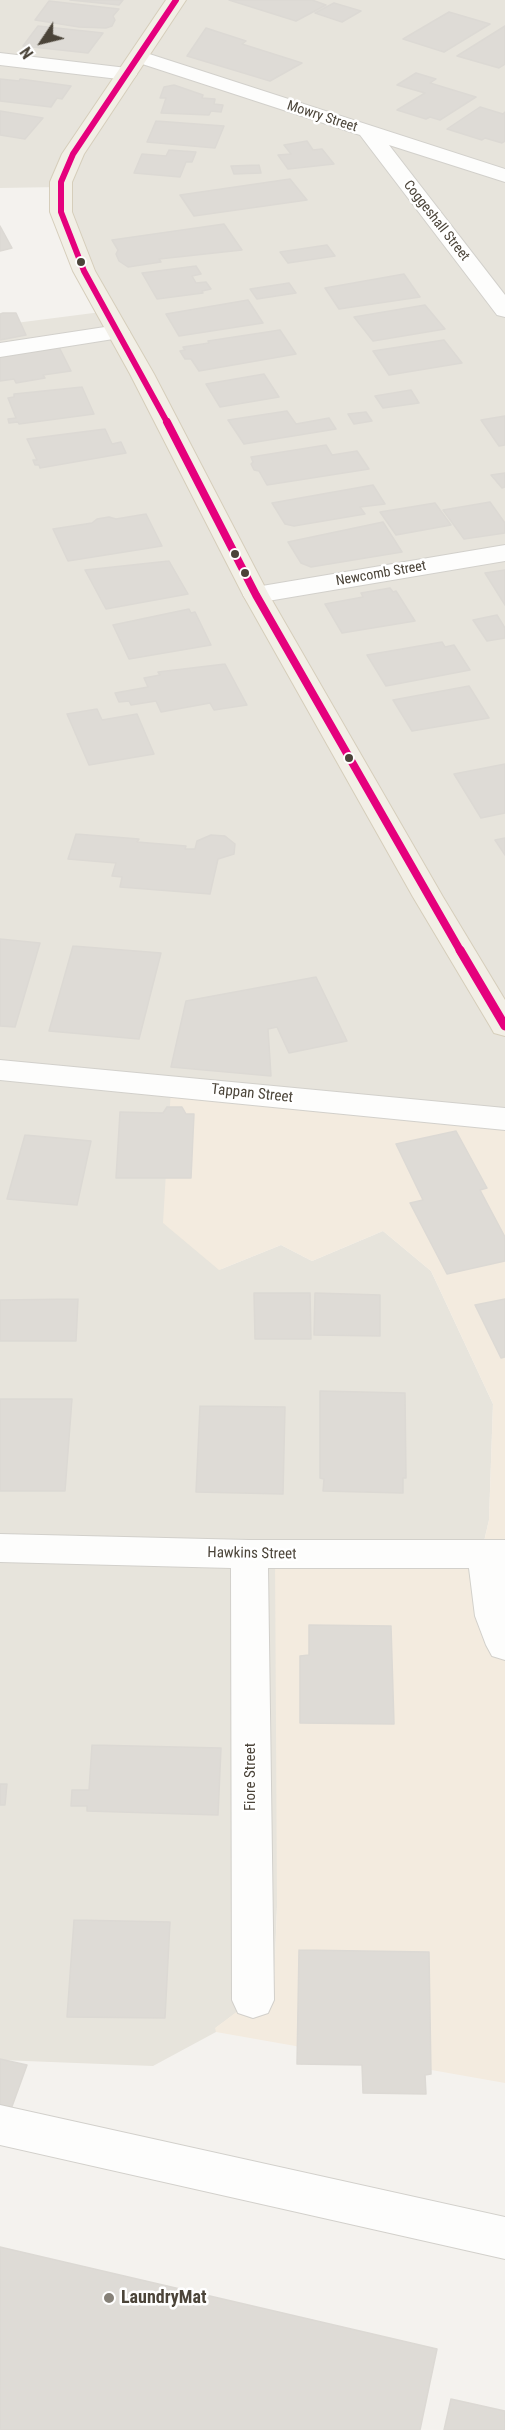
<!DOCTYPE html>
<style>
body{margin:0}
#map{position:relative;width:505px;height:2430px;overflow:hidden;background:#f4f2ee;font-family:"Roboto Condensed",sans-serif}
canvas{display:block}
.north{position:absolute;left:12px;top:12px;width:60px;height:60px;-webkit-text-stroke:4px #fff;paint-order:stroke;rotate:235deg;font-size:16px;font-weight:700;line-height:24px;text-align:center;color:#4b4439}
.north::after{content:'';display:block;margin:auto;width:21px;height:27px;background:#4b4439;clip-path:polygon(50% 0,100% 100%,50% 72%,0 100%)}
</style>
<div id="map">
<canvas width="505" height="2430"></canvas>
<div class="north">N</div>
</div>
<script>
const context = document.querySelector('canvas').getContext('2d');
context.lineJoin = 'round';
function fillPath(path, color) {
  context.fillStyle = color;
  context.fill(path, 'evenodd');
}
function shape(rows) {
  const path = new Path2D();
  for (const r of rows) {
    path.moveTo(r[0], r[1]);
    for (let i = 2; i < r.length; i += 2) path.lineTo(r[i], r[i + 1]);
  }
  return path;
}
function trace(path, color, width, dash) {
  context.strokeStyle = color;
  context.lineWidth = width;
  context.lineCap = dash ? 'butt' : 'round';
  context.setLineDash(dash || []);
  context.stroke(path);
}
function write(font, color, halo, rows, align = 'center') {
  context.font = font + ' "Roboto Condensed",sans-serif';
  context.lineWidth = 5;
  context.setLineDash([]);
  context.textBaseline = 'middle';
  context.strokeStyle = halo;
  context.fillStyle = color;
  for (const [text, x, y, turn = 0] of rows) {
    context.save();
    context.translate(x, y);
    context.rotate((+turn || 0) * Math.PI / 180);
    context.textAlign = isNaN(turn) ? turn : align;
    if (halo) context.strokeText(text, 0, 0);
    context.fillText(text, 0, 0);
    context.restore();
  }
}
const residential = shape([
 [0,0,505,0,505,1114,219,1270,281,1245,312,1261,383,1231,431,1271,493,1404,489,1520,482,1550,277,1907,274,1984,216,2028,216,2032,153,2066,0,2060,0,325,109,311,59,187,0,188]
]);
const commercial = shape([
 [171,1088,505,1114,505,2083,216,2032,215,2028,274,1984,277,1907,275,1555,482,1550,489,1520,493,1404,431,1271,383,1231,312,1261,281,1245,219,1270,163,1223]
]);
const building = shape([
 [70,0,123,0,119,5,70,0],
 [229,0,312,0,326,5,296,21,229,0],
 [49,1,119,9,113,16,115,20,112,26,106,28,79,27,35,20,49,1],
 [334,3,361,11,342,22,315,13,334,3],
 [449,12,490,24,444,52,403,39,449,12],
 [38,26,103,33,88,53,23,46,38,26],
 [505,26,505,64,499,68,457,56,505,26],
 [206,28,246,41,242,44,302,63,270,81,187,56,206,28],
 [416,73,436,79,430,83,476,97,440,120,430,117,426,119,397,110,425,93,397,85,416,73],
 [0,79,19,81,20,79,71,86,62,99,57,98,51,107,0,101,0,79],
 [174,85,203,95,202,98,215,99,214,104,223,105,221,112,211,111,209,115,161,113,166,98,160,98,164,87,174,85],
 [480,107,503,114,505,112,505,141,502,143,485,138,482,140,447,129,480,107],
 [0,111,43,118,25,139,0,135,0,111],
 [156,121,224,126,215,148,147,142,156,121],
 [307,141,313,150,322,149,334,164,288,169,278,155,291,154,284,145,307,141],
 [169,150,196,152,192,162,186,162,180,177,134,173,142,154,166,156,169,150],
 [259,165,261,173,234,174,231,166,259,165],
 [290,179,307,200,194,216,180,195,290,179],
 [224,224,242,250,159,259,161,262,128,267,119,261,116,254,118,250,112,240,224,224],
 [0,226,12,248,0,251,0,226],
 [327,245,335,256,288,263,280,252,327,245],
 [196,266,201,274,192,276,196,283,206,282,211,289,202,291,203,293,157,299,142,273,196,266],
 [404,274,420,297,339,309,325,288,404,274],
 [289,283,296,293,257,299,250,289,289,283],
 [248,300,263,323,179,336,166,314,248,300],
 [425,305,445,329,373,341,354,317,425,305],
 [3,313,16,313,26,335,0,340,0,314,3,313],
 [280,330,296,354,199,371,191,359,185,359,180,351,185,350,183,347,209,343,208,341,280,330],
 [444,340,462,363,389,375,373,351,444,340],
 [59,347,71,371,43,375,45,378,16,383,14,379,0,381,0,351,59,347],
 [264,374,279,397,220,407,206,384,264,374],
 [82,387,94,414,19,424,18,422,9,423,8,419,16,418,8,398,14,397,14,394,82,387],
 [411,390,419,403,383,408,375,396,411,390],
 [287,411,296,424,329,418,336,429,244,444,228,420,287,411],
 [366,412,372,421,354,424,348,414,366,412],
 [505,416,505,445,499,446,481,420,505,416],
 [105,429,112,444,121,442,126,453,40,468,39,465,35,465,33,460,37,460,27,439,105,429],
 [326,445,332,455,357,451,369,469,267,485,259,471,254,470,251,464,253,462,251,457,326,445],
 [505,473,505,487,502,488,491,475,505,473],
 [373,485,385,504,360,507,365,514,294,526,285,524,272,503,373,485],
 [490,502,505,523,505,533,464,539,443,510,490,502],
 [435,503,451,525,396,535,380,512,435,503],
 [146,514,162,546,68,561,53,529,92,523,97,519,109,517,116,519,146,514],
 [383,522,402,552,311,567,301,563,288,542,383,522],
 [169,561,188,594,106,609,85,570,169,561],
 [505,570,505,605,485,573,505,570],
 [390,588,393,592,396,591,415,621,342,633,325,604,363,597,361,593,390,588],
 [189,609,191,613,195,612,211,645,129,659,113,625,189,609],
 [497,615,505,628,505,638,487,641,473,620,497,615],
 [442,642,445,647,454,645,470,670,386,686,367,655,442,642],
 [225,664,247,705,214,710,210,703,161,712,156,701,131,705,129,701,119,702,115,693,148,687,144,678,160,675,158,672,225,664],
 [469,686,489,718,412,731,393,700,469,686],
 [97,709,102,720,137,714,154,754,89,765,67,714,97,709],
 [505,764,505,813,481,818,454,774,505,764],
 [76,834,139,839,137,842,186,846,185,849,195,849,197,841,211,835,225,836,235,844,234,854,218,859,210,894,120,887,122,877,112,876,116,863,68,859,76,834],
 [505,838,505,855,495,840,505,838],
 [0,939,40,943,15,1027,0,1026,0,939],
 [73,946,161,953,139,1039,49,1031,73,946],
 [316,977,347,1041,289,1053,277,1027,268,1029,271,1076,171,1067,186,1001,316,977],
 [167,1107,182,1107,186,1114,194,1114,191,1178,116,1178,120,1112,163,1113,167,1107],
 [456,1131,487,1188,480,1190,505,1237,505,1261,447,1274,410,1203,423,1200,396,1144,456,1131],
 [25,1135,91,1141,77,1205,7,1199,25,1135],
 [254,1293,310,1293,311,1339,255,1339,254,1293],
 [315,1293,380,1295,380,1336,314,1335,315,1293],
 [78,1299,76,1341,0,1341,0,1300,78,1299],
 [505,1299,505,1357,501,1358,475,1305,505,1299],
 [320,1391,405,1393,406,1478,403,1478,403,1493,323,1491,324,1479,320,1478,320,1391],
 [0,1399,72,1399,65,1491,0,1491,0,1399],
 [200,1406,285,1407,283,1494,196,1492,200,1406],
 [309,1625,391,1626,394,1724,300,1723,300,1656,309,1655,309,1625],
 [92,1745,221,1748,218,1815,87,1811,87,1806,71,1806,72,1790,89,1790,92,1745],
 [0,1784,7,1784,5,1805,0,1805,0,1784],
 [74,1920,170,1922,165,2018,67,2017,74,1920],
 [299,1950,429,1952,431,2074,425,2075,426,2094,363,2093,362,2065,297,2064,299,1950],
 [0,2059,27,2065,10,2112,0,2110,0,2059],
 [0,2247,437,2349,420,2430,0,2430,0,2247],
 [451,2399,505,2411,505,2430,444,2430,451,2399]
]);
const minor = shape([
 [140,51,505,169,505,182,389,145,505,295,505,317,497,315,360,135,133,61,130,57,133,53,140,51],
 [0,53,127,68,134,70,137,74,134,78,127,80,0,65,0,53],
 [118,325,126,327,130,332,126,337,0,357,0,343,118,325],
 [505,545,505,561,256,603,247,601,243,595,247,589,256,587,505,545],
 [0,1060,505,1108,505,1130,0,1080,0,1060],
 [0,1534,249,1540,505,1540,505,1660,492,1656,486,1645,475,1616,469,1568,268,1568,274,2000,268,2013,253,2018,238,2013,232,2000,231,1568,0,1562,0,1534],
 [0,2105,505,2217,505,2259,0,2145,0,2105]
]);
const major = shape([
 [166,0,186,0,84,154,72,182,72,212,95,271,154,374,269,595,443,897,505,1000,505,1036,494,1033,490,1026,413,897,243,595,130,374,73,271,50,212,50,182,62,154,166,0]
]);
const bus1Far2 = shape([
 [168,424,84,271,61,212,61,182,73,154,176,0]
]);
const bus1Far1 = shape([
 [167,422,256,595,461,952]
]);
const bus1 = shape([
 [460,950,505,1026]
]);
const markers = [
 [81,262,5,"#4b4439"],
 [235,554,5,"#4b4439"],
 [245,573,5,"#4b4439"],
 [349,758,5,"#4b4439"],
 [109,2298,6,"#868178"]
];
const farStreetnames = [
 ["Mowry Street",322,117,18],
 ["Coggeshall Street",436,221,52],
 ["Newcomb Street",381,574,-10]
];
const streetNames = [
 ["Tappan Street",252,1094,6],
 ["Hawkins Street",252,1554,1],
 ["Fiore Street",251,1777,-90]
];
const nearPoinames = [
 ["LaundryMat",121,2298]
];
fillPath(residential, '#e7e4dc');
fillPath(commercial, '#f3ebdf');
fillPath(building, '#dedbd6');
trace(building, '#dcd9d4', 1.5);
trace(minor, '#d2d0cb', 2);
trace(major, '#d6cebb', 2);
fillPath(minor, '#fdfdfc');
fillPath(major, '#f2efe6');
trace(bus1Far2, '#e5007d', 6);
trace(bus1Far1, '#e5007d', 8);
trace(bus1, '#e5007d', 9);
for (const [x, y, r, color] of markers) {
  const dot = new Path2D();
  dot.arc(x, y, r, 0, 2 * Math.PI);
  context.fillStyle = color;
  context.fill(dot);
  trace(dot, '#fff', 2);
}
write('14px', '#4b4439', '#fff', farStreetnames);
write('15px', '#4b4439', '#fff', streetNames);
write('bold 18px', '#4b4439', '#fff', nearPoinames, 'left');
</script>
